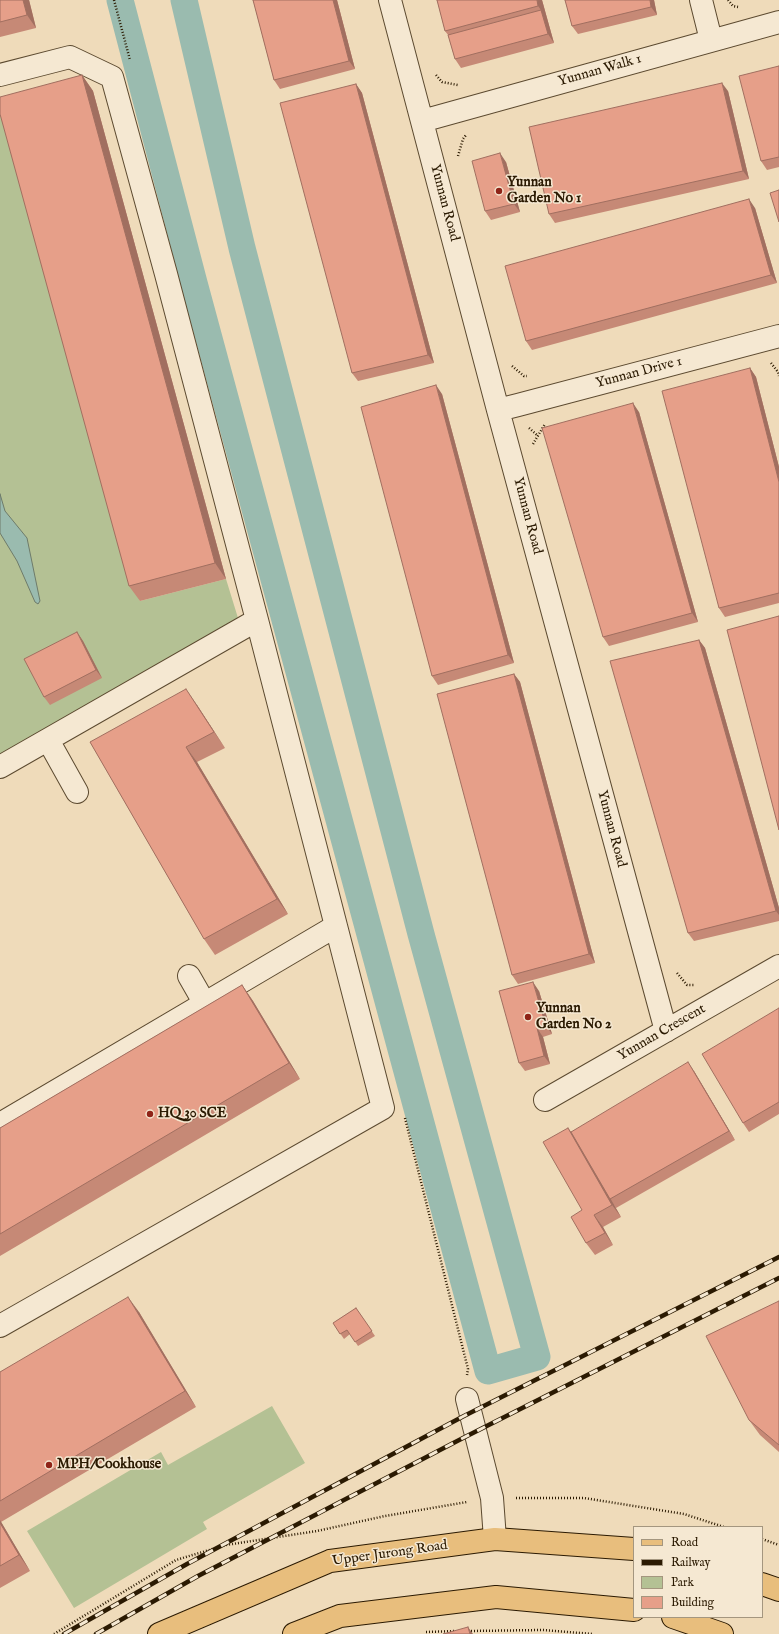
<!DOCTYPE html>
<style>
body{margin:0}
#map{position:relative;width:779px;height:1634px;overflow:hidden;background:#efdbba;font-family:"IM FELL English",serif}
canvas{display:block}
.legend{position:absolute;left:633px;top:1526px;width:130px;height:92px;box-sizing:border-box;background:#f5e8d2;border:1px solid #a4967f;margin:0;padding:5px 7px;list-style:none;font-size:12px;color:#2b1a02}
.legend li{display:flex;align-items:center;gap:8px;height:20px}
.legend b{width:20px;border:1px solid #a4967f}
</style>
<div id="map">
<canvas width="779" height="1634"></canvas>
<ul class="legend">
<li><b style="height:5px;background:#e8be7d"></b>Road</li>
<li><b style="height:5px;background:#2b1a02"></b>Railway</li>
<li><b style="height:11px;background:#b4c194"></b>Park</li>
<li><b style="height:11px;background:#e69f89"></b>Building</li>
</ul>
</div>
<script>
const context = document.querySelector('canvas').getContext('2d');
context.lineJoin = 'round';
function fillPath(path, color) {
  context.fillStyle = color;
  context.fill(path, 'evenodd');
}
function shape(rows) {
  const path = new Path2D();
  for (const r of rows) {
    path.moveTo(r[0], r[1]);
    for (let i = 2; i < r.length; i += 2) path.lineTo(r[i], r[i + 1]);
  }
  return path;
}
function trace(path, color, width, dash) {
  context.strokeStyle = color;
  context.lineWidth = width;
  context.lineCap = dash ? 'butt' : 'round';
  context.setLineDash(dash || []);
  context.stroke(path);
}
function write(font, color, halo, rows, align = 'center') {
  context.font = font + ' "IM FELL English",serif';
  context.lineWidth = 3;
  context.setLineDash([]);
  context.textBaseline = 'middle';
  context.strokeStyle = halo;
  context.fillStyle = color;
  for (const [text, x, y, turn = 0] of rows) {
    context.save();
    context.translate(x, y);
    context.rotate((+turn || 0) * Math.PI / 180);
    context.textAlign = isNaN(turn) ? turn : align;
    if (halo) context.strokeText(text, 0, 0);
    context.fillText(text, 0, 0);
    context.restore();
  }
}
const green = shape([
 [7,113,140,601,226,579,238,618,0,755,0,115],
 [272,1406,305,1463,203,1522,207,1529,74,1608,27,1531,161,1452,168,1465]
]);
const water = shape([
 [0,494,5,511,27,538,40,601,38,604,35,602,17,561,0,533,0,494]
]);
const canal = shape([
 [120,0,194,283,488,1371,537,1357,421,934,242,248,184,0]
]);
const path = shape([
 [114,0,130,60],
 [728,0,733,6,738,7],
 [436,75,442,82,458,85],
 [458,156,463,139,466,135],
 [771,363,778,372,779,376],
 [512,366,524,376,527,376],
 [529,428,537,435],
 [533,444,545,424],
 [677,973,687,985,694,985],
 [405,1118,468,1369,467,1375],
 [516,1498,584,1498,684,1514,724,1527],
 [762,1539,779,1545],
 [468,1631,543,1630,593,1634],
 [426,1632,455,1631],
 [54,1634,176,1560,226,1545,317,1531,385,1516,467,1502]
]);
const minor = shape([
 [390,0,498,410,666,1031],
 [701,0,711,40],
 [0,75,70,57,112,77,166,274,257,620,383,1108,0,1326],
 [422,121,779,22],
 [498,410,518,405,779,336],
 [48,740,77,792],
 [0,767,257,620],
 [189,976,205,1004],
 [545,1100,779,966],
 [0,1124,336,926],
 [467,1399,492,1498,495,1539]
]);
const major = shape([
 [762,1584,779,1590],
 [673,1617,722,1634],
 [159,1634,330,1561,495,1539,634,1549],
 [294,1634,340,1616,496,1597,634,1610]
]);
const rail = shape([
 [64,1634,187,1564,462,1417,779,1257],
 [96,1634,198,1576,463,1438,779,1278]
]);
const wall = shape([
 [0,0,29,0,36,28,0,37],
 [253,0,337,0,355,69,280,89,274,80],
 [437,0,542,0,554,43,461,68,455,59,448,35,445,31],
 [565,0,654,0,657,15,578,34,572,26],
 [779,66,779,167,767,170,761,161],
 [82,75,93,91,226,579,140,601,129,586],
 [356,84,362,93,434,363,358,381,352,373],
 [728,91,749,179,555,223,549,214],
 [506,162,520,212,491,220,485,211],
 [755,208,777,283,532,350,526,341],
 [750,368,756,377,779,467,779,603,725,617,719,608],
 [442,394,514,663,438,685,432,676],
 [639,412,698,622,609,646,603,637],
 [77,632,83,641,102,678,50,705,44,697],
 [699,640,705,648,779,908,779,921,694,941,688,933],
 [514,674,520,682,595,963,518,984,512,975],
 [197,705,225,748,197,762,288,914,215,955,204,939,90,742],
 [242,985,253,1001,300,1079,0,1256,0,1128],
 [539,991,552,1034,543,1037,550,1064,525,1071,519,1063],
 [779,1008,779,1114,749,1132,743,1123],
 [694,1071,735,1140,616,1208,613,1203,621,1217,603,1227,613,1245,595,1255,586,1243,582,1210,568,1128,571,1132],
 [779,1301,779,1452,760,1435,749,1420],
 [356,1308,375,1336,358,1346,350,1334,344,1339,333,1323],
 [139,1312,196,1407,1,1522,30,1571,0,1588,0,1372]
]);
const shadedWall = shape([
 [23,0,29,0,36,28,27,15],
 [333,0,337,0,355,69,349,61],
 [537,0,542,0,547,18,538,6],
 [650,0,654,0,657,15,651,7],
 [541,10,547,18,554,43,548,34],
 [82,75,93,91,226,579,215,563],
 [722,83,728,91,749,179,743,171],
 [356,84,362,93,434,363,428,355],
 [500,153,506,162,520,212,514,204],
 [749,199,755,208,777,283,771,275],
 [750,368,756,377,779,467,779,482],
 [436,385,442,394,514,663,508,655],
 [633,403,639,412,698,622,692,613],
 [77,632,83,641,102,678,96,670],
 [699,640,705,648,779,908,779,915,776,911],
 [514,674,520,682,595,963,589,954],
 [186,689,197,705,225,748,214,732],
 [186,747,197,762,288,914,277,899],
 [533,982,539,991,552,1034,546,1026],
 [242,985,253,1001,300,1079,289,1063],
 [537,1028,543,1037,550,1064,544,1056],
 [688,1062,694,1071,735,1140,729,1131],
 [568,1128,577,1140,621,1217,612,1205],
 [594,1215,603,1227,613,1245,605,1233],
 [128,1297,139,1312,196,1407,185,1391],
 [0,1520,30,1571,19,1555,0,1523],
 [468,1627,473,1634,470,1634]
]);
const building = shape([
 [0,0,23,0,27,15,0,22,0,0],
 [253,0,333,0,349,61,274,80,253,0],
 [437,0,537,0,538,6,445,31,437,0],
 [565,0,650,0,651,7,572,26,565,0],
 [541,10,548,34,455,59,448,35,541,10],
 [779,66,779,157,761,161,739,76,779,66],
 [82,75,215,563,129,586,0,114,0,97,82,75],
 [722,83,743,171,549,214,529,127,722,83],
 [356,84,428,355,352,373,280,103,356,84],
 [500,153,514,204,485,211,472,161,500,153],
 [779,190,779,222,770,193,779,190],
 [749,199,771,275,526,341,505,266,749,199],
 [750,368,779,482,779,593,719,608,662,391,750,368],
 [436,385,508,655,432,676,361,407,436,385],
 [633,403,692,613,603,637,542,428,633,403],
 [779,616,779,830,727,630,779,616],
 [77,632,96,670,44,697,24,659,77,632],
 [699,640,776,911,688,933,610,661,699,640],
 [514,674,589,954,512,975,437,694,514,674],
 [186,689,214,732,186,747,277,899,204,939,90,742,186,689],
 [533,982,546,1026,537,1028,544,1056,519,1063,499,991,533,982],
 [242,985,289,1063,0,1234,0,1128,242,985],
 [779,1008,779,1102,743,1123,702,1054,779,1008],
 [688,1062,729,1131,610,1199,571,1132,688,1062],
 [568,1128,612,1205,594,1215,605,1233,586,1243,571,1217,582,1210,543,1142,568,1128],
 [128,1297,185,1391,0,1501,0,1372,128,1297],
 [779,1301,779,1445,749,1420,706,1336,779,1301],
 [356,1308,372,1331,355,1342,347,1330,340,1334,333,1323,356,1308],
 [0,1523,19,1555,0,1566,0,1523],
 [468,1627,470,1634,443,1634,468,1627]
]);
const markers = [
 [499,191,4,"#8f2418"],
 [528,1017,4,"#8f2418"],
 [150,1114,4,"#8f2418"],
 [49,1465,4,"#8f2418"]
];
const streetNames = [
 ["Yunnan Walk 1",600,71,-16],
 ["Yunnan Road",444,203,75],
 ["Yunnan Drive 1",639,373,-15],
 ["Yunnan Road",527,516,75],
 ["Yunnan Road",611,829,75],
 ["Yunnan Crescent",662,1033,-30],
 ["Upper Jurong Road",390,1554,-8]
];
const poiNames = [
 ["Yunnan",507,183],
 ["Garden No 1",507,199],
 ["Yunnan",536,1009],
 ["Garden No 2",536,1025],
 ["HQ 30 SCE",158,1114],
 ["MPH/Cookhouse",57,1465]
];
fillPath(green, '#b4c194');
fillPath(water, '#9abbaf');
trace(water, '#6e7b6a', 1);
trace(canal, '#9abbaf', 27);
trace(minor, '#5c4a30', 24);
trace(major, '#2b1a02', 24);
trace(path, '#2b1a02', 2.5, [1, 2]);
trace(minor, '#f5e8d2', 22);
trace(major, '#e8be7d', 22);
trace(rail, '#2b1a02', 4.5);
trace(rail, '#f5e8d2', 3, [9]);
fillPath(wall, '#c68976');
fillPath(shadedWall, '#a16f60');
fillPath(building, '#e69f89');
trace(building, '#a16f60', 1);
for (const [x, y, r, color] of markers) {
  const dot = new Path2D();
  dot.arc(x, y, r, 0, 2 * Math.PI);
  context.fillStyle = color;
  context.fill(dot);
  trace(dot, '#f5e8d2', 1.5);
}
write('14px', '#2b1a02', '#f5e8d2', streetNames);
write('bold 14px', '#2b1a02', '#f5e8d2', poiNames, 'left');
</script>
